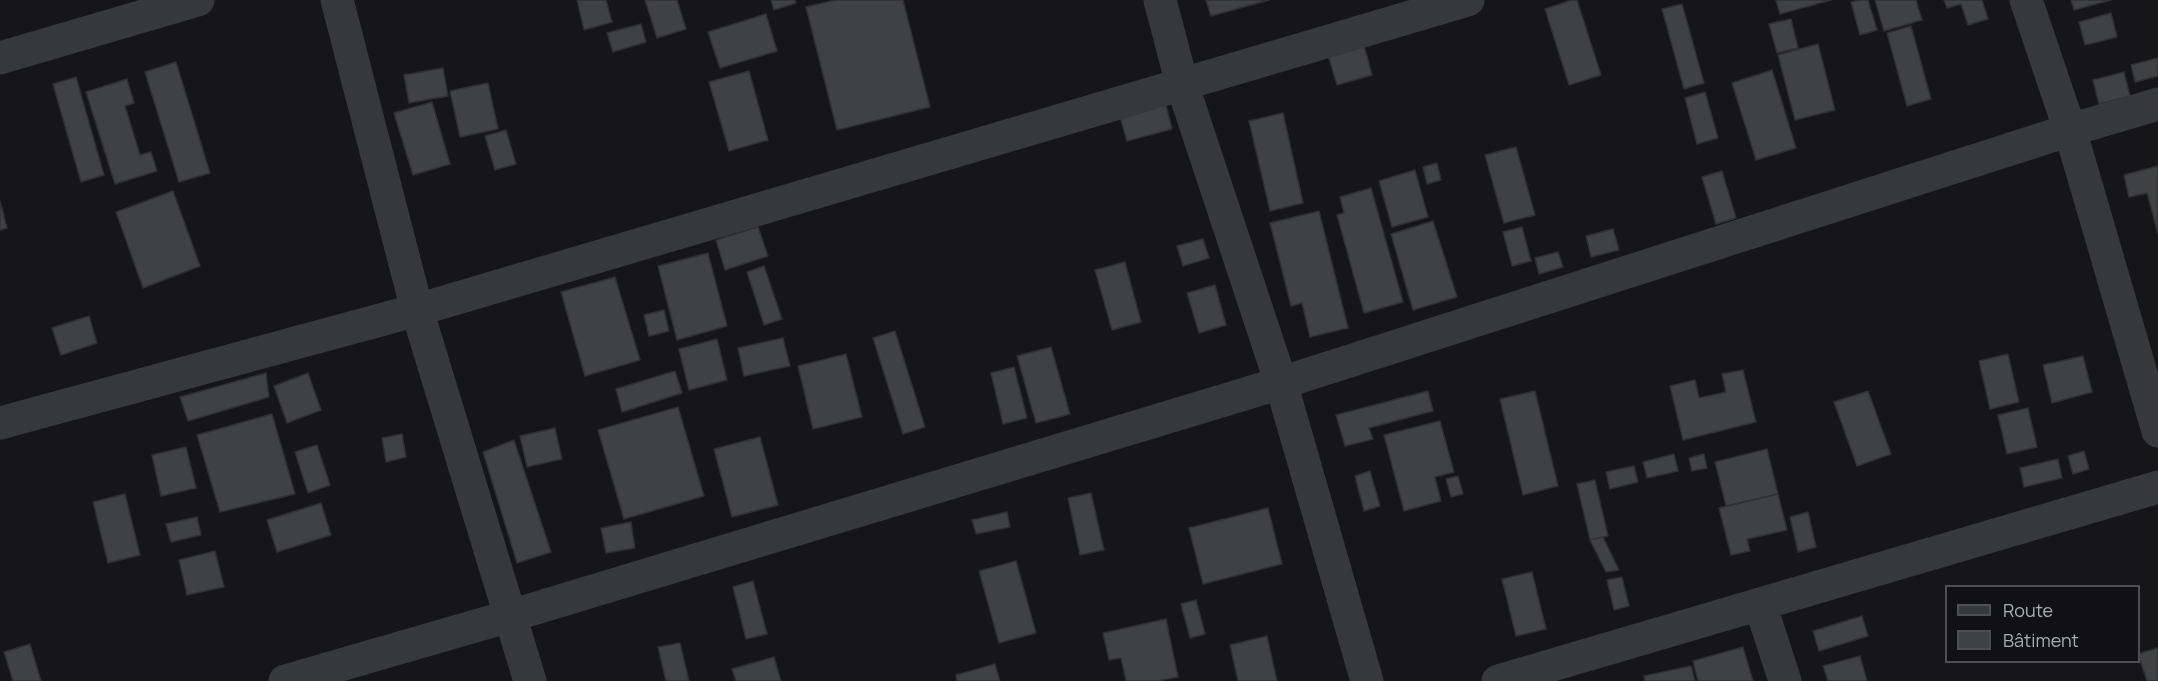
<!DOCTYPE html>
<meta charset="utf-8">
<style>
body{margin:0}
#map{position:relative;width:2158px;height:681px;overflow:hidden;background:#161618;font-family:Manrope,sans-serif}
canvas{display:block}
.legend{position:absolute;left:1945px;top:585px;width:195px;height:78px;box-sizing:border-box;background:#111113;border:2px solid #4d4f55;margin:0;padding:8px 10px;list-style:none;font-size:18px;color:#a8adb8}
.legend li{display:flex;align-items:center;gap:12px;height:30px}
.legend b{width:30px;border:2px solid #4d4f55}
</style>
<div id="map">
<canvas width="2158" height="681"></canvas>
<ul class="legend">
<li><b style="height:8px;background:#37383d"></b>Route</li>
<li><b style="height:16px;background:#404145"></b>Bâtiment</li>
</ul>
</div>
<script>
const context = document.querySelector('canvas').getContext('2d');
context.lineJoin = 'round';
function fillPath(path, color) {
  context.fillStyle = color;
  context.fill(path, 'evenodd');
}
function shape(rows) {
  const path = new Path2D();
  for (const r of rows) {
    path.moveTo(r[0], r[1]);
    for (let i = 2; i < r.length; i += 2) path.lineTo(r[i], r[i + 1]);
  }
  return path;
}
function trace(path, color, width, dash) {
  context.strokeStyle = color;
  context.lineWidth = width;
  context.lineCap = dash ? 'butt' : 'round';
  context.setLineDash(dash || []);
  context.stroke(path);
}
const building = shape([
 [577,0,606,0,612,22,584,30,577,0],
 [645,0,677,0,686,29,657,38,645,0],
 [771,0,795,0,796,3,774,10,771,0],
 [835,0,903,0,930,107,837,130,806,7,835,0],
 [1206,0,1269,0,1211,16,1206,0],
 [1572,0,1577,0,1601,75,1569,85,1545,9,1572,0],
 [1776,0,1831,0,1780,14,1776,0],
 [1859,0,1868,0,1877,30,1860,35,1851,2,1859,0],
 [1875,0,1916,0,1922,20,1884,31,1875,0],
 [1944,0,1982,0,1988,19,1968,25,1961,4,1947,8,1944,0],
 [2071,0,2111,0,2074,10,2071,0],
 [1682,4,1704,83,1684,89,1662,9,1682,4],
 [2111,13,2117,37,2085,45,2079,22,2111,13],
 [766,14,777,51,720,68,708,32,766,14],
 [1791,19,1798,48,1777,53,1769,24,1791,19],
 [641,24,646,42,613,52,607,33,641,24],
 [1911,26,1931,99,1907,106,1887,33,1911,26],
 [1818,44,1835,110,1795,120,1778,55,1818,44],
 [1364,45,1372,75,1337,85,1328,55,1364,45],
 [2158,58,2158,76,2135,82,2131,65,2158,58],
 [176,62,210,173,179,182,145,72,176,62],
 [443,68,448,96,409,103,404,75,443,68],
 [1772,70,1796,148,1756,160,1732,83,1772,70],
 [749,71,768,140,729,151,709,82,749,71],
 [2124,72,2130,96,2099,104,2093,80,2124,72],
 [76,77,104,175,81,182,53,84,76,77],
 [127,79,134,103,125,106,140,155,151,152,157,171,115,184,86,92,127,79],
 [488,83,498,129,460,137,450,91,488,83],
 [1705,92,1718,138,1697,144,1685,98,1705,92],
 [432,102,450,164,413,175,394,113,432,102],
 [1166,105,1172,129,1127,141,1120,117,1166,105],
 [1283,113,1303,203,1270,211,1249,121,1283,113],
 [506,130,516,164,495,170,485,136,506,130],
 [1516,147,1535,215,1504,223,1485,155,1516,147],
 [1437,163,1441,180,1427,184,1423,167,1437,163],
 [2158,166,2158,234,2147,193,2129,197,2124,175,2158,166],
 [1415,170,1428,217,1392,227,1379,181,1415,170],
 [1722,171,1736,218,1716,224,1702,177,1722,171],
 [1371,188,1403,302,1364,313,1337,215,1344,213,1340,197,1371,188],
 [173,191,200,266,143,288,116,212,173,191],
 [0,201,7,228,0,230,0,201],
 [1319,211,1348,328,1310,337,1302,303,1291,306,1270,223,1319,211],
 [1433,221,1457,297,1413,310,1391,234,1433,221],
 [758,227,768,256,725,270,716,240,758,227],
 [1522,227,1531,261,1512,266,1503,232,1522,227],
 [1613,229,1619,250,1591,257,1586,236,1613,229],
 [1203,239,1209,258,1183,266,1177,246,1203,239],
 [1558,252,1563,267,1539,274,1535,258,1558,252],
 [708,253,727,326,677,340,658,266,708,253],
 [1125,262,1141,322,1112,330,1095,270,1125,262],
 [764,266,782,319,764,325,747,272,764,266],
 [615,277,640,360,585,376,561,292,615,277],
 [1215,285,1226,325,1199,333,1187,293,1215,285],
 [664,310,669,331,649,336,644,315,664,310],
 [89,316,97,343,61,355,52,328,89,316],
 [895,331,925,427,903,434,873,338,895,331],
 [783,338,790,366,744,376,738,348,783,338],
 [717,339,727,380,689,390,679,349,717,339],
 [1051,347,1070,414,1036,423,1017,356,1051,347],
 [846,354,862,417,813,429,798,366,846,354],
 [2008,354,2019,402,1990,409,1979,361,2008,354],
 [2083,356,2092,392,2052,403,2043,365,2083,356],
 [1014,367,1027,418,1003,424,991,373,1014,367],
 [1743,370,1756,422,1683,440,1670,386,1695,380,1699,398,1726,392,1722,374,1743,370],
 [675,371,682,393,622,412,616,389,675,371],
 [266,373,269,397,188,421,180,397,266,373],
 [308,373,321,410,287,423,274,386,308,373],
 [1428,391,1433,411,1369,428,1373,439,1345,446,1336,415,1428,391],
 [1535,391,1558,486,1523,495,1500,399,1535,391],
 [1868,391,1891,454,1857,466,1834,402,1868,391],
 [678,407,704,496,624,519,598,430,678,407],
 [2028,408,2037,447,2007,454,1998,415,2028,408],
 [272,414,295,494,220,512,197,435,272,414],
 [1440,421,1454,472,1435,477,1441,501,1404,511,1384,435,1440,421],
 [555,428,562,459,527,467,520,436,555,428],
 [402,434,406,457,386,462,382,438,402,434],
 [760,437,778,505,732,517,714,449,760,437],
 [514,440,551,552,517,563,483,452,514,440],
 [317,445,330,485,308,493,295,452,317,445],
 [186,447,196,488,161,496,152,455,186,447],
 [1767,449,1778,494,1726,506,1715,462,1767,449],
 [2084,451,2089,469,2073,474,2068,456,2084,451],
 [1674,454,1678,471,1647,478,1643,462,1674,454],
 [1704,454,1707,468,1692,471,1689,458,1704,454],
 [2058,459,2062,478,2024,487,2020,468,2058,459],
 [1634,466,1638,482,1610,489,1606,472,1634,466],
 [1370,471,1380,506,1364,511,1355,476,1370,471],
 [1458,476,1463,494,1451,497,1446,479,1458,476],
 [1595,480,1608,536,1590,540,1577,484,1595,480],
 [1091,493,1104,550,1080,555,1068,498,1091,493],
 [125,494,140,555,108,563,93,502,125,494],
 [1778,494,1787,530,1747,539,1750,551,1731,555,1719,508,1778,494],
 [321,503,331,535,277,552,267,520,321,503],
 [1268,508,1282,564,1203,584,1189,528,1268,508],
 [1007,512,1010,527,976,534,972,520,1007,512],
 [1808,512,1816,547,1798,552,1790,517,1808,512],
 [197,517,201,535,171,542,166,524,197,517],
 [631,522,635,548,606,553,601,528,631,522],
 [1603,537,1619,570,1606,572,1590,540,1603,537],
 [215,551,224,587,187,595,179,560,215,551],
 [1016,561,1036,633,999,643,979,571,1016,561],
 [1532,572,1546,629,1516,636,1502,579,1532,572],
 [1622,577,1629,606,1614,610,1607,580,1622,577],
 [753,581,767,634,746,639,733,587,753,581],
 [1196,600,1205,634,1190,638,1181,604,1196,600],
 [1862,616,1868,636,1819,651,1813,631,1862,616],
 [1166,619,1178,677,1158,681,1126,681,1121,658,1109,660,1103,633,1166,619],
 [1267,636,1277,681,1238,681,1230,645,1267,636],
 [680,643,689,681,666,681,658,647,680,643],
 [30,644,41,681,13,681,4,652,30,644],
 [1743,647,1753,681,1698,681,1693,661,1743,647],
 [2158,648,2158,681,2147,681,2138,654,2158,648],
 [1860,656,1867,681,1828,681,1823,666,1860,656],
 [774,657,781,681,736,681,732,669,774,657],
 [995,664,1000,681,957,681,956,675,995,664],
 [1691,666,1695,681,1645,681,1644,676,1691,666]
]);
const minor = shape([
 [337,0,417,310,530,681],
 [1160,0,1182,84,1281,383,1367,681],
 [2026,0,2070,130,2158,431],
 [0,58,198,0],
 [0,423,417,310,1468,0],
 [1760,604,1785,681],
 [285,681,510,616,1281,383,2070,130,2158,104],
 [1498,681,2158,487]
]);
fillPath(building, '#404145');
trace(building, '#303034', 1.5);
trace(minor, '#37383d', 33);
</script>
